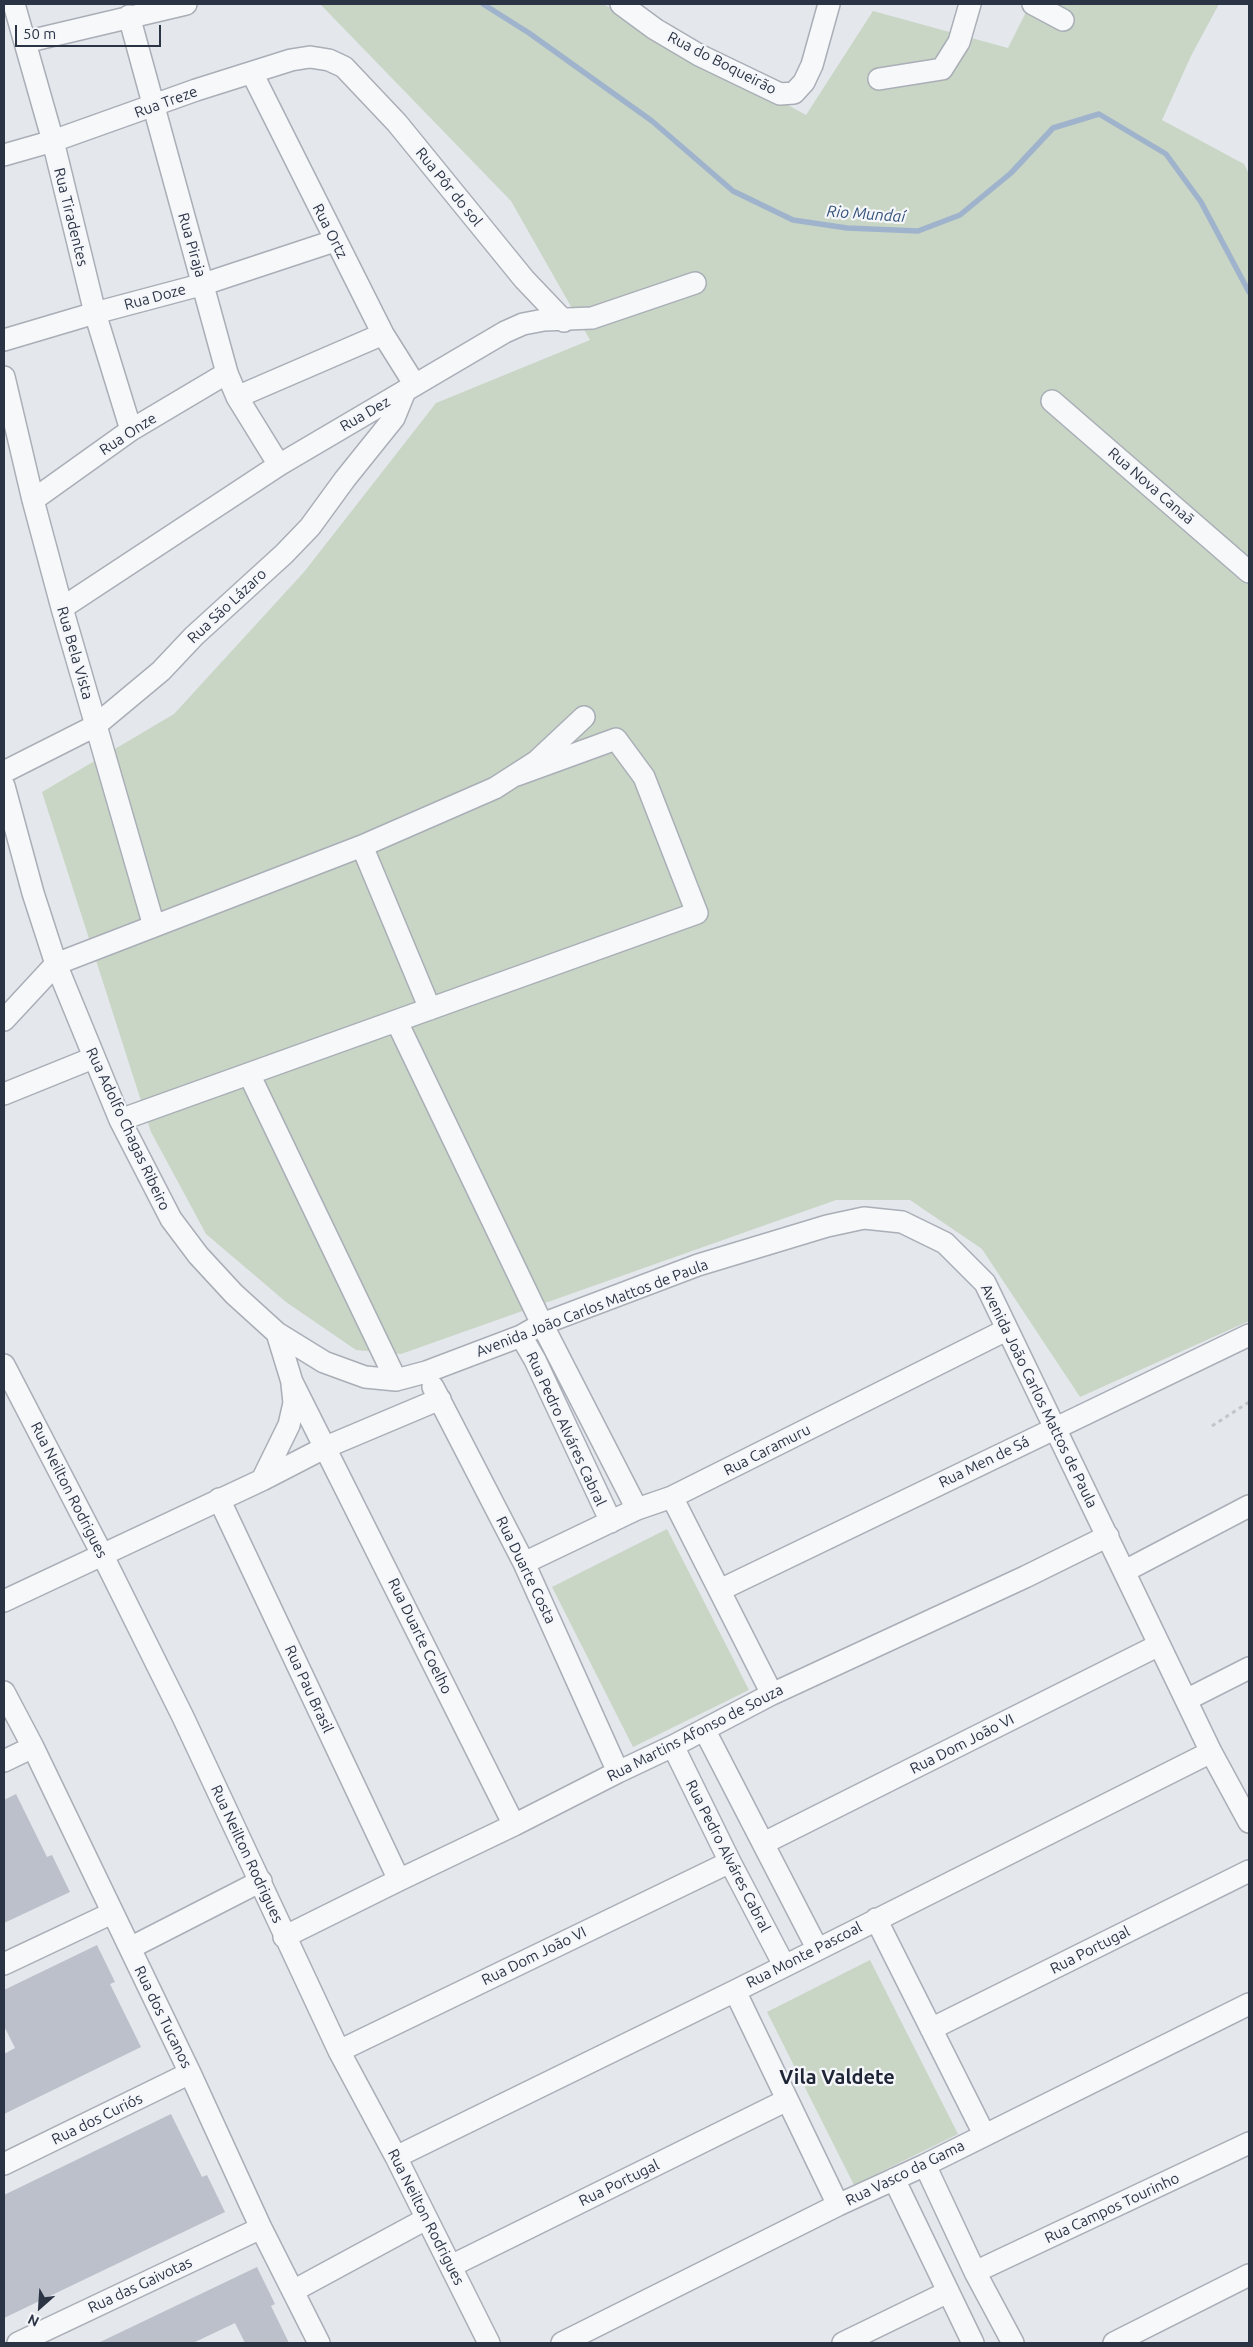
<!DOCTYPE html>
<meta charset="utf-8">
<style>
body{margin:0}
#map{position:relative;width:1253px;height:2347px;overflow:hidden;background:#e4e7ec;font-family:Ubuntu,sans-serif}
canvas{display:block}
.frame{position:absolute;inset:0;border:5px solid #2b3445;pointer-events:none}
.north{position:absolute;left:15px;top:2282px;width:50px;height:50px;-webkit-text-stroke:4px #f4f6f9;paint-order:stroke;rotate:206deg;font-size:14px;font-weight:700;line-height:20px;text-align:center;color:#2b3445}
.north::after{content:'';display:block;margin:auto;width:18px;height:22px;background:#2b3445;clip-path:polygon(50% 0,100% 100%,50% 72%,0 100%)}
.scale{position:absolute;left:15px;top:25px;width:146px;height:22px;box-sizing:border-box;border:2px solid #2b3445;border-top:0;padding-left:6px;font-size:15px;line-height:18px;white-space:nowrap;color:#2b3445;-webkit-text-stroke:4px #f4f6f9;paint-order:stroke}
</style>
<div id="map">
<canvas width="1253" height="2347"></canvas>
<div class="frame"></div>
<div class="north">N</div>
<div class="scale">50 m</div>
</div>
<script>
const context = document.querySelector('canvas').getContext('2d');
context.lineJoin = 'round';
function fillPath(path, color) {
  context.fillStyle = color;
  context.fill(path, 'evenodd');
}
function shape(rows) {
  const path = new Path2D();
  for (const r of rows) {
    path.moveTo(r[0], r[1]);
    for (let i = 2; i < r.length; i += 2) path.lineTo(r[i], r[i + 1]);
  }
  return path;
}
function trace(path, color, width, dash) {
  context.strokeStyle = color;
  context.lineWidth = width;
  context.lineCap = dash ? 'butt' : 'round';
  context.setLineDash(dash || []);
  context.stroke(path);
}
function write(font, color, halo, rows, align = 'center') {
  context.font = font + ' Ubuntu,sans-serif';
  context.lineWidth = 4.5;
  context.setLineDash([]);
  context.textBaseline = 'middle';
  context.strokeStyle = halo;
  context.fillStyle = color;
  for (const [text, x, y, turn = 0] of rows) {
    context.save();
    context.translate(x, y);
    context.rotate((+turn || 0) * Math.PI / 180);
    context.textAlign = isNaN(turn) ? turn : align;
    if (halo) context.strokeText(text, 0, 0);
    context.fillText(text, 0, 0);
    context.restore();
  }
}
const green = shape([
 [320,4,603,4,806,115,873,11,1008,48,1030,4,1219,4,1191,56,1162,120,1244,164,1249,174,1249,1321,1080,1397,982,1249,910,1200,836,1200,401,1354,356,1350,286,1302,206,1234,151,1132,42,792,174,714,304,572,436,403,590,340,511,201],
 [667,1529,749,1690,633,1747,552,1587],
 [870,1960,958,2134,854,2185,767,2012]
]);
const stream = shape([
 [483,4,529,33,652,121,733,191,793,220,847,228,918,231,960,215,1011,173,1053,128,1099,114,1166,154,1201,202,1249,292]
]);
const building = shape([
 [16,1794,47,1857,52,1855,70,1892,4,1923,4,1800],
 [97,1945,115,1982,110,1984,141,2047,4,2114,4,2054,15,2048,4,2026,4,1990],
 [171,2114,202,2177,207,2175,225,2212,4,2318,4,2195],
 [257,2267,275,2304,271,2306,289,2343,245,2343,235,2323,193,2343,98,2343]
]);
const path = shape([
 [1212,1426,1249,1402]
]);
const minor = shape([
 [14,4,53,141,95,313,131,430],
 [621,4,655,29,699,55,780,94,794,93,804,82,812,65,829,4],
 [1033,4,1063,20],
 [129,16,227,373,237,397,279,465],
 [25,42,186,4],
 [252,73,383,334,415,385],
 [879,79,942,69,959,42,970,4],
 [4,155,53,141,196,90,291,60,310,57,329,60,344,67,397,123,524,279,564,321],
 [4,340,95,313,204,284,334,241],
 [4,377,33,500,62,608,154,926],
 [237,397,383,334],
 [1052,401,1249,572],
 [33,500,131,430,227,373],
 [62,608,279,465,505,332,523,324,544,320,592,318,695,283],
 [4,772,95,726,161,671,194,636,284,554,310,527,345,479,394,418,405,391],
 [4,786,33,893,56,964,120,1120,171,1219,198,1255,234,1294,277,1333,324,1362,365,1377,396,1380,426,1372,521,1336,542,1324,698,1265,827,1226,864,1218,902,1222,945,1243,985,1283,1211,1752,1249,1822],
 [362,846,430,1009],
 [4,1020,56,964,362,846,495,788,537,761,584,717],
 [397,1022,542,1324,637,1509],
 [249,1074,396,1380],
 [4,1094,93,1058],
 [120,1120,697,913,644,777,616,739,517,775],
 [277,1333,292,1382,514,1825],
 [521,1336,535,1360,611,1522],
 [4,1365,102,1554,183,1717,339,2051,396,2157,489,2343],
 [433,1387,524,1563,618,1772],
 [262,1480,289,1425,294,1403,292,1384],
 [672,1497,772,1694],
 [219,1499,399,1880],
 [524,1563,637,1509,672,1497,1006,1330],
 [1125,1571,1249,1506],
 [720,1590,1249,1335],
 [4,1601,262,1480,326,1447,440,1399],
 [4,1692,33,1747,190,2073,261,2228,319,2343],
 [1186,1700,1249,1668],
 [705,1731,817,1948],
 [673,1746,730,1862,784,1965],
 [4,1761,33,1747],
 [764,1843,1159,1645],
 [876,1919,984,2134],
 [284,1937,399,1880,514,1825,618,1772,673,1746,772,1694,1025,1577,1108,1536],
 [130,1948,261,1881],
 [4,1964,112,1913],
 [735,1991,838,2205],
 [931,2029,1249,1871],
 [339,2051,730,1862],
 [396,2157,735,1991,1211,1752],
 [4,2164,190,2073],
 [925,2165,975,2272,1013,2343],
 [894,2179,973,2343],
 [451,2266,787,2100],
 [975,2272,1249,2143],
 [293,2291,426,2219],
 [18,2343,261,2228],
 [562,2343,838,2205,925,2165,1249,2004],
 [843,2343,948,2292],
 [1114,2343,1249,2275]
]);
const streetNames = [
 ["Rua do Boqueirão",722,63,27],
 ["Rua Treze",166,102,-20],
 ["Rua Pôr do sol",449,187,51],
 ["Rua Tiradentes",71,217,76],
 ["Rua Ortz",330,231,63],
 ["Rua Piraja",192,245,74],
 ["Rua Doze",155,297,-15],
 ["Rua Dez",365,414,-30],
 ["Rua Onze",128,434,-33],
 ["Rua Nova Canaã",1151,486,41],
 ["Rua São Lázaro",227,606,-43],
 ["Rua Bela Vista",75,653,74],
 ["Rua Adolfo Chagas Ribeiro",128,1129,65],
 ["Avenida João Carlos Mattos de Paula",592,1308,-21],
 ["Avenida João Carlos Mattos de Paula",1039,1396,64],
 ["Rua Pedro Alváres Cabral",566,1429,65],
 ["Rua Caramuru",767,1450,-27],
 ["Rua Men de Sá",984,1462,-26],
 ["Rua Neilton Rodrigues",69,1490,63],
 ["Rua Duarte Costa",526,1570,64],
 ["Rua Duarte Coelho",420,1636,64],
 ["Rua Pau Brasil",309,1689,65],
 ["Rua Martins Afonso de Souza",695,1733,-27],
 ["Rua Dom João VI",962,1744,-27],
 ["Rua Neilton Rodrigues",247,1854,65],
 ["Rua Pedro Alváres Cabral",728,1856,63],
 ["Rua Portugal",1090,1950,-27],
 ["Rua Monte Pascoal",804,1955,-27],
 ["Rua Dom João VI",534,1956,-26],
 ["Rua dos Tucanos",163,2017,64],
 ["Rua dos Curiós",97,2119,-26],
 ["Rua Vasco da Gama",905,2173,-26],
 ["Rua Portugal",619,2183,-26],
 ["Rua Campos Tourinho",1112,2208,-25],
 ["Rua Neilton Rodrigues",426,2217,63],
 ["Rua das Gaivotas",140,2285,-25]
];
const waterNames = [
 ["Rio Mundaí",866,214,4]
];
const districtNames = [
 ["Vila Valdete",837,2077]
];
fillPath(green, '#c9d6c5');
trace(stream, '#9fb4cc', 5.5);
fillPath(building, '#bbc0ca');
trace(minor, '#a9aeb7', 24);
trace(path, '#c2c5cb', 3, [4, 4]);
trace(minor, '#f7f8fa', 21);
write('15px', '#2b3445', '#f4f6f9', streetNames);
write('italic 16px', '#34527a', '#f4f6f9', waterNames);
write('bold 20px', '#1d2536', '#f4f6f9', districtNames);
</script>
